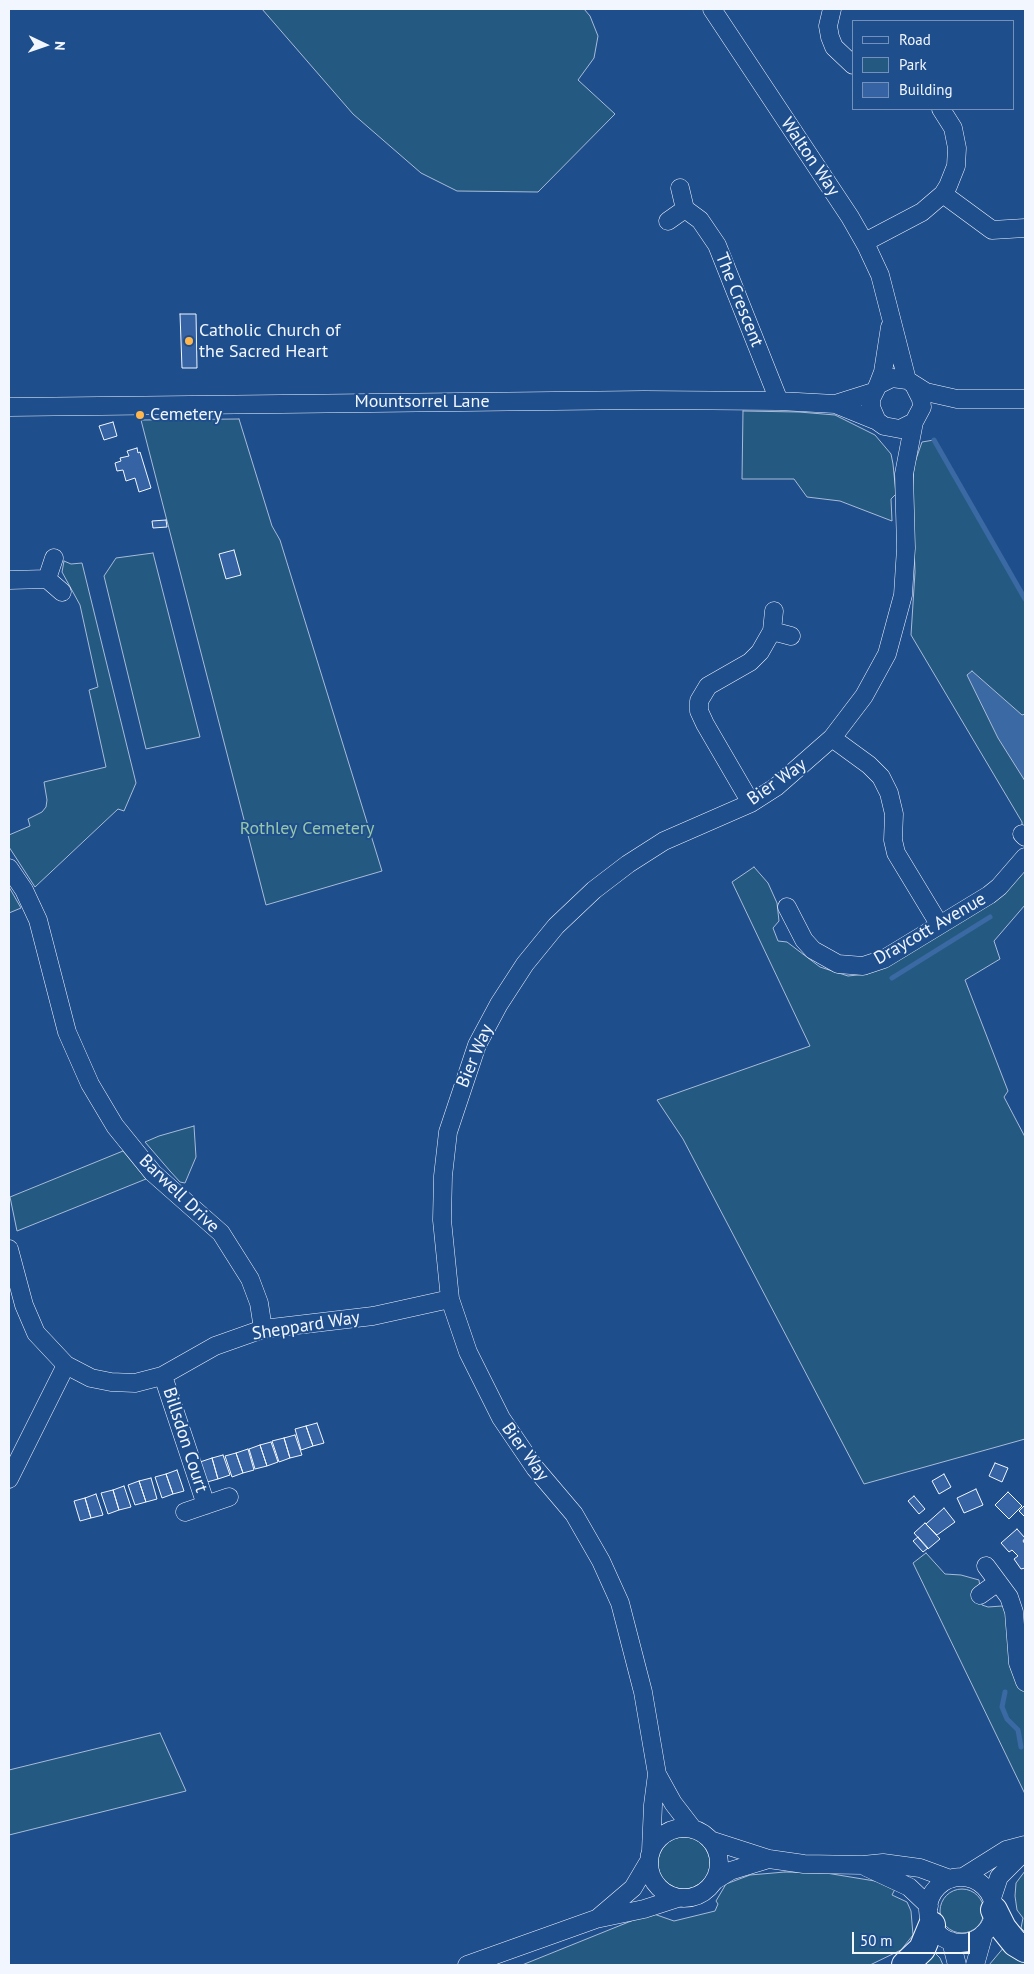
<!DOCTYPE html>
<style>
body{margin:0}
#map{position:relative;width:1034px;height:1974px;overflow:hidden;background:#1f4e8c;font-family:"PT Sans",sans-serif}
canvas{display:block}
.frame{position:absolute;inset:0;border:10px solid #f2f6ff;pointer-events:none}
.legend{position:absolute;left:852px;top:20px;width:162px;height:90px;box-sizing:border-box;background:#1f4e8c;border:1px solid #7391ba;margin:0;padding:6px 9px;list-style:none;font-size:15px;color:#f2f6ff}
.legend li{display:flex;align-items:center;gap:10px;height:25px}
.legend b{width:25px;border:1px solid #7391ba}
.north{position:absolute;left:20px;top:20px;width:50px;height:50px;-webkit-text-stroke:4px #1f4e8c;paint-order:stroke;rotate:93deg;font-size:14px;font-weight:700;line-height:20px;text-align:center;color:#f2f6ff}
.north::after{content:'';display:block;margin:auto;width:18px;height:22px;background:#f2f6ff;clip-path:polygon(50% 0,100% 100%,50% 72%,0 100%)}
.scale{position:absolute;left:852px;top:1932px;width:118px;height:22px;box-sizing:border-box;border:2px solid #f2f6ff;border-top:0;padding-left:6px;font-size:15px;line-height:18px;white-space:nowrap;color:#f2f6ff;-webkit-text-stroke:4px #1f4e8c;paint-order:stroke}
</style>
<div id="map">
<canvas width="1034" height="1974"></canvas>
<div class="frame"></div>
<ul class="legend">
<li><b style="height:6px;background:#1f4e8c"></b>Road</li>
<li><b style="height:14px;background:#245a82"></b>Park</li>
<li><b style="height:14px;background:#3563a3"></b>Building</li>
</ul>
<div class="north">N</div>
<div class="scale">50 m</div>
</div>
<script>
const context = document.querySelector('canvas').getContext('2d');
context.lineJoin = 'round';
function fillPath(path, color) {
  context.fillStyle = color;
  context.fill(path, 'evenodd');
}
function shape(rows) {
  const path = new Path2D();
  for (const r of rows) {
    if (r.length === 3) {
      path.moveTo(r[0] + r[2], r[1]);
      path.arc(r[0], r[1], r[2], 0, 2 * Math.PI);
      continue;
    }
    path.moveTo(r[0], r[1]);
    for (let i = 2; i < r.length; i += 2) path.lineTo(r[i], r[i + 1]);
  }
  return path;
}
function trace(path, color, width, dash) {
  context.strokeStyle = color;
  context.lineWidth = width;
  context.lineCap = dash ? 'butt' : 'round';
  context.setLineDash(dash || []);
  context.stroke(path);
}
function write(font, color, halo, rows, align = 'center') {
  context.font = font + ' "PT Sans",sans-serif';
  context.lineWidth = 4;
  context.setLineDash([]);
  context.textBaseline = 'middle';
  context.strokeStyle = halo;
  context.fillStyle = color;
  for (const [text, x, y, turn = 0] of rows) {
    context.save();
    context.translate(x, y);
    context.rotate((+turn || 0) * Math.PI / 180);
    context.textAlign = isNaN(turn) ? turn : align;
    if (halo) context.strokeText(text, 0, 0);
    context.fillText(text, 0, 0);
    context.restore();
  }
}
const green = shape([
 [262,9,584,9,590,16,598,36,594,58,578,80,615,114,538,192,457,191,421,173,353,114,262,9],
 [743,411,799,412,835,415,875,435,891,454,893,464,896,494,891,499,892,521,840,501,807,497,794,479,742,479,743,411],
 [239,419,272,526,280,540,382,871,266,905,141,420,239,419],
 [934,440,1025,599,1025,830,1022,829,1022,822,911,635,915,572,912,497,914,465,922,442,934,440],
 [153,553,200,737,146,749,104,576,116,558,153,553],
 [64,561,71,564,82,563,136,783,124,811,118,809,35,887,9,847,9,835,30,826,28,819,42,812,46,807,47,800,44,782,106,767,89,690,98,687,80,605,62,572,64,561],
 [754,867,768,883,777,903,779,921,773,928,778,941,787,942,820,967,848,976,867,974,885,966,994,902,1004,894,1025,868,1025,905,994,941,1000,959,965,980,1008,1091,1004,1097,1025,1137,1025,1439,864,1484,683,1139,657,1100,810,1046,732,882,754,867],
 [9,887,21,908,9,913,9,887],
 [194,1126,196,1157,185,1183,180,1182,170,1171,145,1142,159,1136,194,1126],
 [123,1151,146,1179,17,1231,10,1197,123,1151],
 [926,1553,945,1574,961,1575,979,1580,982,1605,988,1607,1002,1606,1010,1613,1025,1689,1025,1794,913,1563,926,1553],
 [160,1733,186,1791,9,1835,9,1770,160,1733],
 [684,1863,26],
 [1025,1871,1025,1932,1021,1928,1023,1918,1017,1910,1015,1896,1016,1883,1025,1871],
 [785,1872,826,1873,881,1882,896,1887,892,1895,907,1902,911,1911,913,1935,901,1950,870,1965,522,1965,651,1913,674,1921,715,1911,718,1904,716,1901,726,1884,750,1875,785,1872],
 [962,1911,22],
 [1005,1946,1025,1959,1025,1965,989,1965,1005,1946],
 [934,1952,940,1958,943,1965,925,1965,934,1952]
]);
const water = shape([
 [972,671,1022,715,1025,714,1025,781,998,738,967,675,972,671]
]);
const stream = shape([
 [934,440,1025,599],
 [892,978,990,917],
 [1005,1692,1002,1707,1007,1719,1018,1730,1021,1747]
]);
const building = shape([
 [180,314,196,314,197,368,182,368,180,314],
 [113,422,117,436,104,440,99,426,113,422],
 [137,448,138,453,140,452,151,488,139,492,135,478,126,481,123,470,117,471,115,463,121,461,120,458,129,456,127,451,137,448],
 [166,520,167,527,153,528,152,521,166,520],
 [234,550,241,575,226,579,219,554,234,550],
 [317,1423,324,1443,313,1446,306,1426,317,1423],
 [306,1426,313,1446,301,1450,295,1429,306,1426],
 [295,1435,302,1455,290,1458,284,1438,295,1435],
 [284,1438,290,1458,279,1462,272,1441,284,1438],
 [271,1442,278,1462,267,1466,260,1445,271,1442],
 [260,1445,267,1466,255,1469,249,1449,260,1445],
 [248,1449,254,1470,243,1473,236,1453,248,1449],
 [236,1453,243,1473,232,1477,225,1456,236,1453],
 [223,1455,230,1475,218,1479,212,1458,223,1455],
 [212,1458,218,1479,207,1482,200,1462,212,1458],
 [995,1463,1008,1468,1002,1482,989,1476,995,1463],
 [177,1470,184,1491,173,1494,166,1474,177,1470],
 [166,1474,173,1494,162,1498,155,1477,166,1474],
 [944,1474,951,1487,939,1494,932,1481,944,1474],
 [151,1478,157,1499,146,1502,139,1481,151,1478],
 [139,1481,146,1502,135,1505,128,1485,139,1481],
 [124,1486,131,1507,119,1510,113,1490,124,1486],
 [976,1489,983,1505,964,1513,957,1498,976,1489],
 [113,1490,119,1510,108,1514,101,1493,113,1490],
 [1008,1492,1022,1506,1009,1519,995,1505,1008,1492],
 [96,1494,103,1515,91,1518,85,1498,96,1494],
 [914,1496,925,1509,919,1514,908,1501,914,1496],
 [85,1498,91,1518,80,1521,74,1501,85,1498],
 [1025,1505,1025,1515,1024,1516,1019,1511,1025,1505],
 [944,1508,955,1522,937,1535,926,1524,944,1508],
 [925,1523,940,1539,928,1549,914,1533,925,1523],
 [1017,1529,1025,1538,1023,1541,1025,1544,1025,1568,1021,1569,1014,1559,1018,1556,1012,1550,1009,1552,1001,1543,1017,1529],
 [918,1537,928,1548,923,1552,913,1541,918,1537]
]);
const minor = shape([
 [712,9,850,217,866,245,880,275,907,380],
 [832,9,828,26,830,37,834,47,853,65],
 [680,188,685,209,700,220,717,245,779,401],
 [943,194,992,230,1025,228],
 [668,221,685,209],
 [865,242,922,212,943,194,948,186,956,166,957,148,953,128,941,109],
 [878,385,883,372,890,327],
 [914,385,921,399,922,407,914,422,900,429,884,426,877,421,871,407,871,399,878,385,892,378,907,380,926,392,957,399,1025,399],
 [835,404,877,421],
 [9,407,644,400,779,401,835,404,873,392],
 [54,558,47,579,62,592],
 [9,580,47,579],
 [772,631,791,636],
 [832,738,869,765,881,777,889,793,894,814,893,840,896,853,939,924],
 [751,803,705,724,699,711,699,701,708,686,750,662,760,652,772,631,774,611],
 [1022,834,1025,837],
 [9,868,24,890,38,920,67,1032,90,1084,115,1126,153,1173,221,1233,250,1279,259,1303,263,1329],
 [787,907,804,940,813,950,838,964,863,966,884,959,989,895,999,887,1025,857],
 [9,1249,24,1305,36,1333,66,1365,91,1378,111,1382,135,1383,162,1376,215,1346,263,1329,373,1316,450,1299],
 [163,1376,206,1505],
 [9,1479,66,1365],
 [185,1512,229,1497],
 [986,1566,1009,1597,1014,1612,1018,1663,1025,1682],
 [980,1595,998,1582],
 [657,1774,673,1803,693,1829],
 [684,1863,35],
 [710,1840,769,1859,804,1864,863,1865,883,1863,920,1868,950,1879],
 [651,1851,653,1805,657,1774,643,1692,620,1603,601,1561,574,1514,535,1468,501,1418,468,1352,450,1299,442,1220,443,1176,448,1132,477,1045,499,1004,525,964,556,926,594,890,628,864,664,841,751,803,776,787,832,738,864,696,887,654,903,595,906,548,904,474,914,422],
 [866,1867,909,1887,929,1906],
 [963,1877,1006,1850,1025,1845],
 [961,1910,33],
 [714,1881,730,1871,769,1859],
 [992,1898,999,1877,1025,1851],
 [599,1917,633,1888,649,1861],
 [951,1941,957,1965],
 [467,1965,596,1919,644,1909,678,1898],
 [975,1965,984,1933]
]);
const highway = shape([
 [994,1910,1003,1928,1015,1943,1025,1949],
 [905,1965,922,1949,932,1925]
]);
const markers = [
 [189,341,5,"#ffb74d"],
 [140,415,5,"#ffb74d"]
];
const streetNames = [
 ["Walton Way",810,157,56],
 ["The Crescent",739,300,68],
 ["Mountsorrel Lane",422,402],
 ["Bier Way",777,782,-35],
 ["Draycott Avenue",930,929,-30],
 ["Bier Way",475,1056,-67],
 ["Barwell Drive",179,1194,44],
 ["Sheppard Way",306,1326,-9],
 ["Billsdon Court",185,1440,72],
 ["Bier Way",525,1452,54]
];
const poiNames = [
 ["Catholic Church of",199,331],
 ["the Sacred Heart",199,352],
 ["Cemetery",150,415]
];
const parkNames = [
 ["Rothley Cemetery",307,829]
];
fillPath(green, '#245a82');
trace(green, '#a8bbd7', 1);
fillPath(water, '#3b69a3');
trace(water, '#a8bbd7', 1);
trace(stream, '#3b69a3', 5);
fillPath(building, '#3563a3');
trace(building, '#f2f6ff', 1);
trace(minor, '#f2f6ff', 19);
trace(highway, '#f2f6ff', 28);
trace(minor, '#1f4e8c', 18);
trace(highway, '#1f4e8c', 26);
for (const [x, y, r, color] of markers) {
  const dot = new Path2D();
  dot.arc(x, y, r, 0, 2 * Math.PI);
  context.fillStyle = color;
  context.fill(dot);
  trace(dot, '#1f4e8c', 2);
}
write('18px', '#f2f6ff', '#1f4e8c', streetNames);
write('18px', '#f2f6ff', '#1f4e8c', poiNames, 'left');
write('18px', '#97c8a6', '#1f4e8c', parkNames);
</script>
